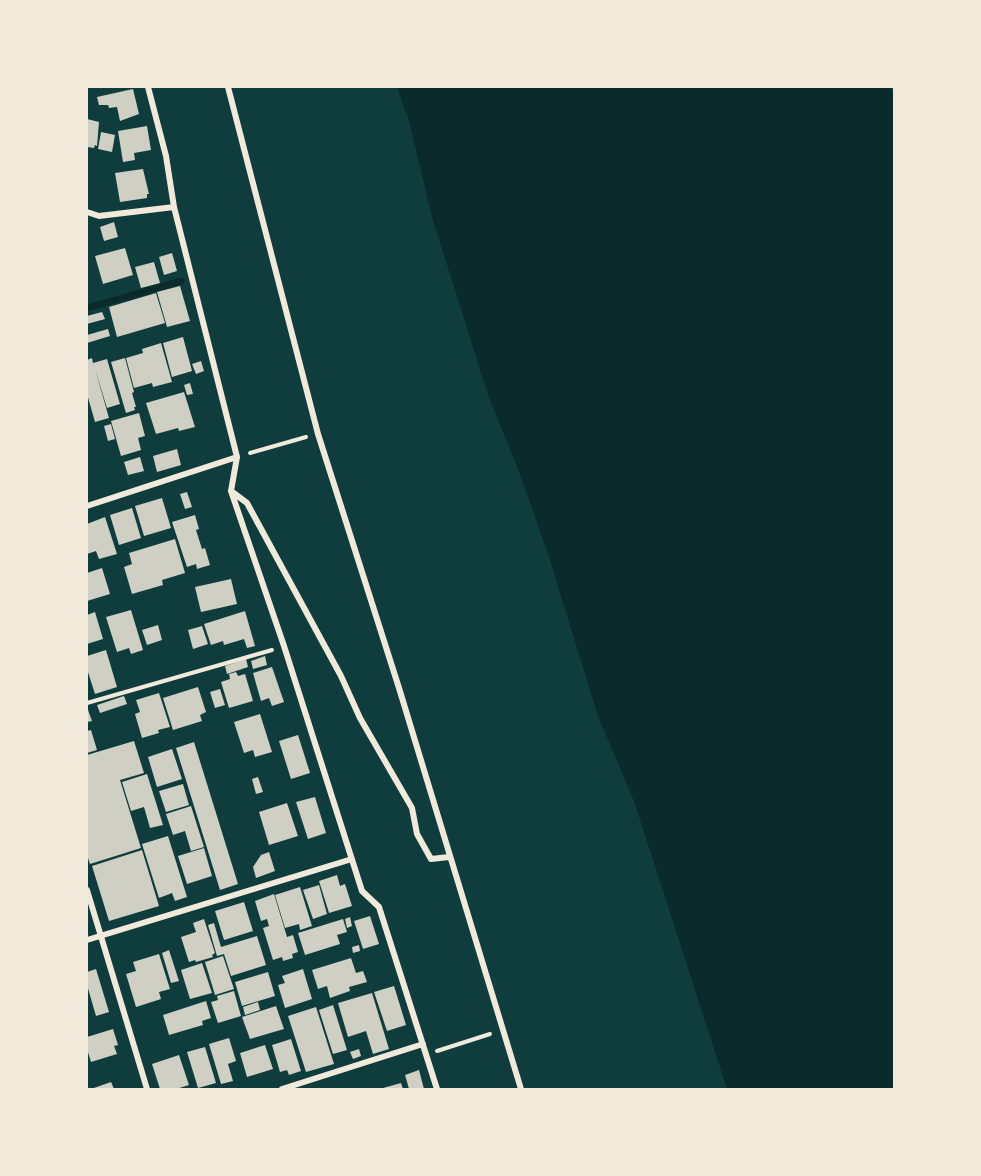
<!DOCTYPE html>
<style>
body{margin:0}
#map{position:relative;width:981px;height:1176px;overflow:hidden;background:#0f3d3e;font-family:Rubik,sans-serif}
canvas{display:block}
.frame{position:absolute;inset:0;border:88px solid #f1e9da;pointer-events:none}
</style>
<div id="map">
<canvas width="981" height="1176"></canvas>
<div class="frame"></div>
</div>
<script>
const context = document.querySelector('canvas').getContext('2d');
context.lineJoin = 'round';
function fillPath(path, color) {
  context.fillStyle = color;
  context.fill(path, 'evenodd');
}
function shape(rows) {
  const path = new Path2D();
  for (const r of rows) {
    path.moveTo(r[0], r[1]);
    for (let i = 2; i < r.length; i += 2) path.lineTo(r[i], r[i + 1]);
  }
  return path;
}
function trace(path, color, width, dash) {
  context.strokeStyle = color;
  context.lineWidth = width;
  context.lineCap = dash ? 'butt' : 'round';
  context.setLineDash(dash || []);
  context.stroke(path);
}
const water = shape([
 [397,87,891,87,894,98,894,1089,727,1089,634,801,598,716,549,557,520,474,488,395,432,217,409,121]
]);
const stream = shape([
 [87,308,181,281]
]);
const building = shape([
 [133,89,139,114,120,121,117,107,109,108,108,105,99,105,97,97],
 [87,119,99,122,97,146,95,145,94,148,87,147],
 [147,126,151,150,134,153,135,160,123,162,118,131],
 [101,132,115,135,112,152,98,149],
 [143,169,149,194,147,194,147,198,120,202,115,173],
 [114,222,118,237,104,241,100,227],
 [125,248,133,275,103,284,95,256],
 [172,253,177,271,164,275,159,257],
 [154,262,160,283,141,288,135,267],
 [180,286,190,321,167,327,157,292],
 [156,293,165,323,117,337,109,307],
 [102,312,105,319,87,324,87,316],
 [108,329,110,336,87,343,87,335],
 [183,337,192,371,172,377,163,343],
 [161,343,172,382,153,387,152,383,134,388,126,358,143,353,142,349],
 [92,358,93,363,107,359,120,404,107,408,95,369,109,418,95,422,87,394,87,360],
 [125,358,134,392,132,393,136,407,134,407,135,410,126,413,111,362],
 [201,361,204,371,196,374,192,364],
 [190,383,193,394,187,395,184,385],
 [184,392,195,427,179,431,178,428,156,434,146,403],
 [139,413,145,436,138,438,141,450,121,456,111,421],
 [111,424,115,439,108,441,104,426],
 [177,449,181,465,157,472,153,456],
 [140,457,144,471,128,475,124,462],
 [187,492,192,507,185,509,180,494],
 [162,498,171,528,144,536,135,506],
 [132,508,141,538,119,545,110,515],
 [195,515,199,529,196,530,202,549,205,548,210,565,197,569,196,564,187,567,172,522],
 [105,517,117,554,99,559,96,551,87,554,87,524],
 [175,539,185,573,162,580,163,585,132,594,124,567,132,564,129,553],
 [102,568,110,594,87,601,87,573],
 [231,579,237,604,201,612,195,587],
 [131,610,143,650,131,654,129,648,117,652,106,617],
 [245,611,255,646,247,648,244,639,224,645,223,641,211,645,204,624],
 [95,612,103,639,87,644,87,615],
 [158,625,162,640,147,645,142,630],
 [202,626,208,644,193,649,188,630],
 [106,650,117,687,95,694,87,669,87,656],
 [265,656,267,665,253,669,251,661],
 [246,659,248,667,227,674,225,666],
 [272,667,284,702,272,706,269,698,261,701,253,673],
 [236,672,238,676,245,674,253,701,229,708,221,682,230,679,229,674],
 [198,687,206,712,200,715,202,721,173,730,163,698],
 [220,689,225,705,215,708,210,692],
 [159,693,170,727,158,730,159,733,142,738,135,714,140,712,136,700],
 [124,696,127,704,100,713,97,705],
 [87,707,92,721,87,722],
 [260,714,272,752,255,757,253,750,244,753,234,722],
 [91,730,97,750,87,753,87,731],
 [298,735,310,773,291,779,279,741],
 [134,741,144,773,120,780,141,848,90,864,87,855,87,755],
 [194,742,238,884,220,890,176,748],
 [172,749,182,779,157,787,148,757],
 [147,774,163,825,150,828,144,807,131,811,122,782],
 [258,777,263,792,256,794,252,779],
 [183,784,189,805,166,812,159,791],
 [315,797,326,833,308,839,296,802],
 [287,803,298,836,269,845,259,812],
 [191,806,204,847,191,851,185,831,173,835,166,814],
 [168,836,187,897,175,901,172,893,159,898,142,844],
 [204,848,212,876,187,884,178,856],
 [142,850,159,906,109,921,92,866],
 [269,852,275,871,256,878,253,867,261,855],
 [337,875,340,886,345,884,352,906,329,913,319,881],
 [319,885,327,914,313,919,303,890],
 [300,887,312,926,300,930,299,924,285,928,275,895],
 [274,894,287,937,293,935,298,952,292,954,293,958,283,961,282,957,273,960,263,928,269,926,267,919,261,921,255,901],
 [244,902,253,931,224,940,215,911],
 [370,916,379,944,363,949,354,921],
 [350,917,352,926,347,928,345,919],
 [204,919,215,953,212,955,213,957,196,962,195,960,189,962,181,937,196,932,193,923],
 [343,919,347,932,337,935,340,944,305,955,298,933],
 [214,923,221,947,257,936,266,965,231,976,224,954,217,956,208,925],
 [359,945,360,951,353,953,352,947],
 [169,950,179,981,171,983,162,953],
 [159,954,170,989,159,992,161,999,136,1007,126,974,136,971,133,962],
 [223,956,234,989,215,995,205,962],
 [351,958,356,973,363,971,367,982,349,987,350,991,330,998,327,986,318,989,312,970],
 [202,963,212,993,190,999,181,970],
 [96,969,109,1012,96,1016,87,985,87,972],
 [303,969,312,999,285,1008,278,985,285,983,282,976],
 [268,972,275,996,242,1006,235,982],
 [394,986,406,1025,387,1031,374,992],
 [234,991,241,1016,218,1023,211,1002,218,1000,217,996],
 [372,993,389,1049,373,1054,366,1031,348,1037,338,1003],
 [206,1001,211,1018,202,1021,203,1025,169,1035,163,1015],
 [258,1002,260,1010,245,1015,243,1007],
 [333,1005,347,1050,333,1054,319,1010],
 [276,1006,284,1029,250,1039,242,1017],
 [316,1007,334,1064,306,1072,288,1016],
 [113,1029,118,1045,114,1046,117,1054,91,1062,87,1049,87,1037],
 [229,1038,236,1061,228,1064,233,1081,221,1084,209,1044],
 [291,1039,301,1071,289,1075,287,1070,280,1072,272,1045],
 [265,1045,273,1069,247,1077,240,1053],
 [205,1047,216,1083,198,1088,187,1052],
 [359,1049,361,1056,353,1059,350,1052],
 [179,1055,189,1085,176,1089,160,1089,152,1064],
 [419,1070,424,1089,409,1089,405,1075],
 [111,1082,114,1089,91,1089],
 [401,1083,403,1089,383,1089,383,1088]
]);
const path = shape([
 [250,453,306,437],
 [87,703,272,650],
 [437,1051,490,1034]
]);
const minor = shape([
 [148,87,166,156,174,207],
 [228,87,318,434,399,688,521,1089],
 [87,212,99,216,174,207,237,457,231,491,284,646,362,891,379,907,437,1089],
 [231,491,247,503,341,676,360,718,412,808,417,834,431,859,449,857],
 [87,506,237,457],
 [87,890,147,1089],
 [87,940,352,859],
 [282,1089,423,1044]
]);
fillPath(water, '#0a2a2b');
trace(stream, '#0a2a2b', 7);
fillPath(building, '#cfcfc3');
trace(path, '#f1e9da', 4);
trace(minor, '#f1e9da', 6);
</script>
